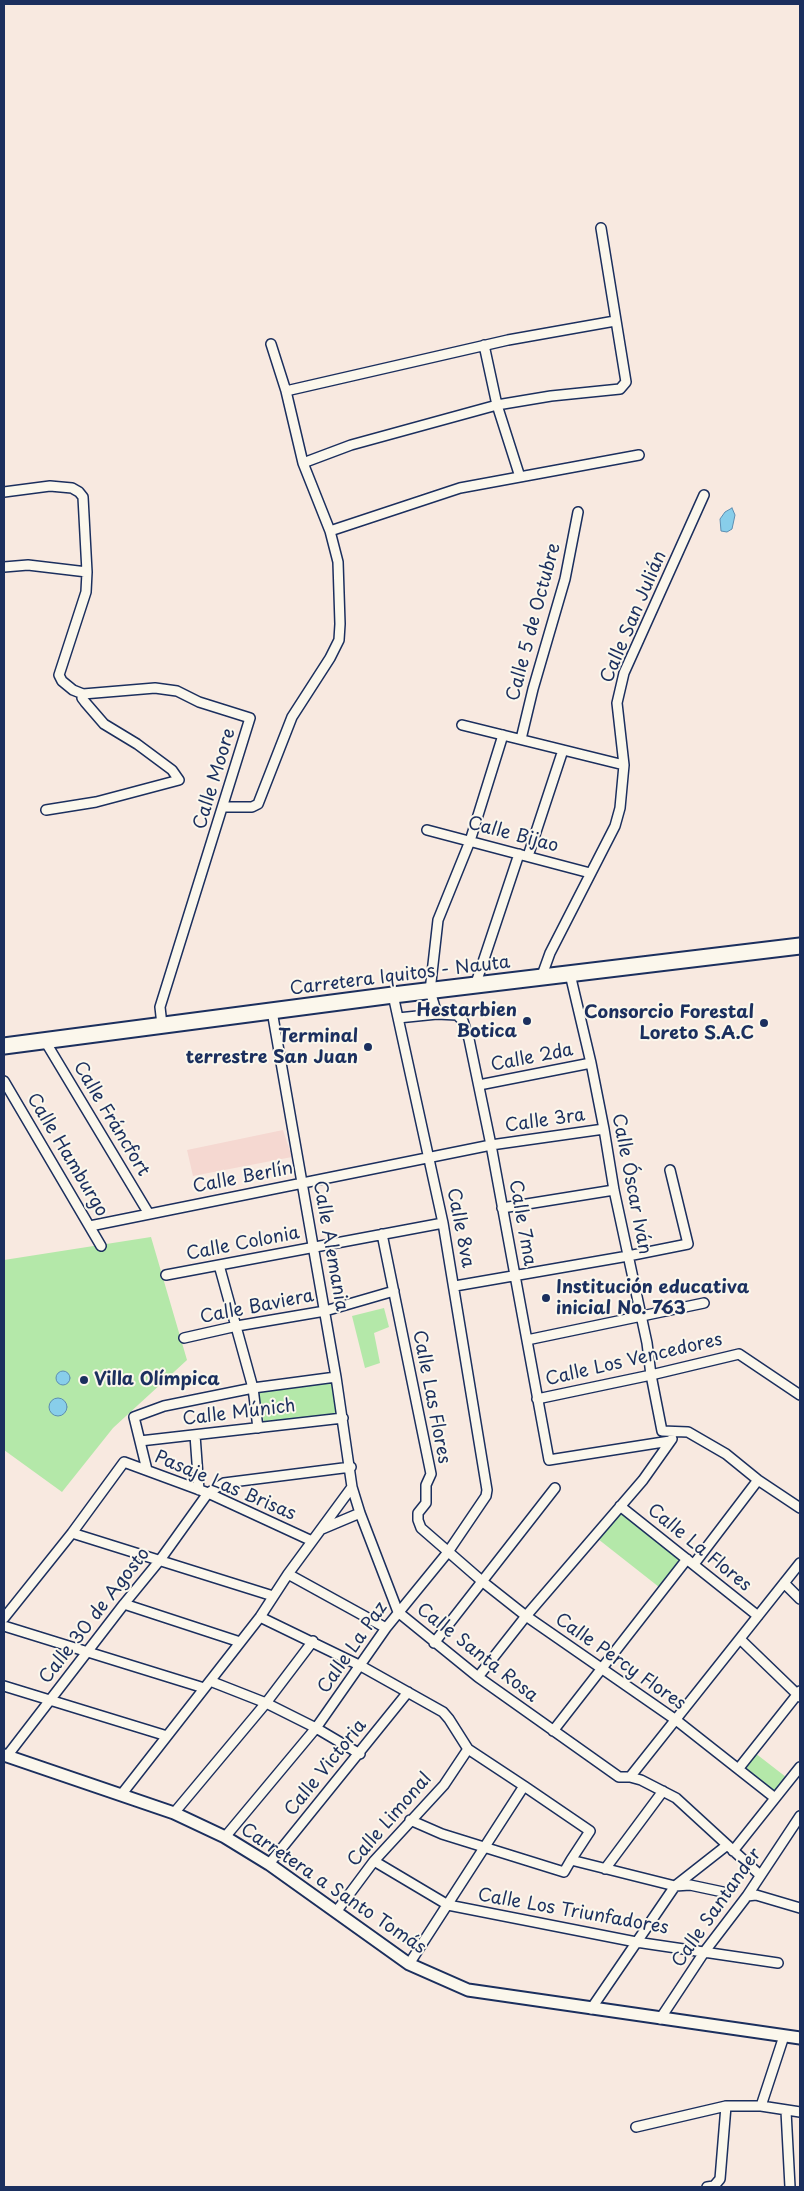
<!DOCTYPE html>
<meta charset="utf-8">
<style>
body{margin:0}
#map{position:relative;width:804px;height:2191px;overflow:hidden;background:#f8e9e0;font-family:"Playpen Sans",sans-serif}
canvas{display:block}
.frame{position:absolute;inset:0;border:5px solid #1b2f5e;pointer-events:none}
</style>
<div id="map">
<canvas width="804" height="2191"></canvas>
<div class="frame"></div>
</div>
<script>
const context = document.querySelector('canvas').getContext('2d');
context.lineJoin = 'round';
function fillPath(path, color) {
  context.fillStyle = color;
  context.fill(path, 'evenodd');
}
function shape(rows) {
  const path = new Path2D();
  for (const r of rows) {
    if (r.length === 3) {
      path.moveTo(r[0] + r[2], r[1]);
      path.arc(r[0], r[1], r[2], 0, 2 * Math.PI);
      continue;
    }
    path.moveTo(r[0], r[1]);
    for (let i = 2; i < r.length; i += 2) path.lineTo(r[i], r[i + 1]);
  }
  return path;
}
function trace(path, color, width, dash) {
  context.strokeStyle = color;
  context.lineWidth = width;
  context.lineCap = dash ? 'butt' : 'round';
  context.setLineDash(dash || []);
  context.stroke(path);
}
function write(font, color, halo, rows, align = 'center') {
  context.font = font + ' "Playpen Sans",sans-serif';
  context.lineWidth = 4;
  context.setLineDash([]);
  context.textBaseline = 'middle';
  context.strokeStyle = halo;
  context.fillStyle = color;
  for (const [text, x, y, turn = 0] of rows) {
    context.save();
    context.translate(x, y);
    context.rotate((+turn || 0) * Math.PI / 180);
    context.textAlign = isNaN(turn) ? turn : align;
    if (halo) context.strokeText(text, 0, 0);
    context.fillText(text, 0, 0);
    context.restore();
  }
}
const built = shape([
 [283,1130,292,1157,193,1176,187,1150]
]);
const green = shape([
 [151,1237,187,1360,113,1428,62,1492,4,1450,4,1260],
 [384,1308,389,1327,374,1333,380,1363,365,1368,352,1316],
 [337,1378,344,1417,265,1427,256,1388],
 [621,1511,681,1559,659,1587,598,1539],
 [755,1753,786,1777,774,1794,742,1768]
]);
const water = shape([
 [732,508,735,515,732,529,727,532,721,531,720,519,725,512,732,508],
 [63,1378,7],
 [58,1407,9]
]);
const minor = shape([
 [484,345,497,405,520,477],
 [286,391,508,340,615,321],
 [303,463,351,445,497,405,551,396,620,389,626,382,601,228],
 [4,492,50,486,72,488,79,492,83,497,87,572,86,592,59,675,62,681,73,690,83,694,155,688,177,691,199,702,250,718,160,1007,162,1025],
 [330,531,460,488,639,455],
 [4,567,28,565,87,572],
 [462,725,624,765],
 [521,739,533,689,565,579,578,512],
 [223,807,252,807,258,804,292,717,330,658,339,640,340,624,338,562,330,531,303,463,286,391,271,344],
 [46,810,96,802,179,780,172,770,137,744,104,724,85,702,82,698,83,694],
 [427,830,590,873],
 [528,856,563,750],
 [570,974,591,1063,604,1129,614,1190,647,1343,651,1375,662,1431,688,1432,726,1454,758,1480,800,1508],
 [541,978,550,953,615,826,620,808,624,765,617,703,624,673,704,495],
 [475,986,519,854],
 [272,1011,336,1377,352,1487,360,1513,398,1612,478,1677,619,1777,630,1777,641,1780,676,1798,760,1875],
 [437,1014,430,991,438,920,470,841,503,735],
 [398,1018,437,1014,457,1015,463,1021,469,1039,491,1145,549,1460,670,1441],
 [45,1041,149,1214],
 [4,1081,101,1246],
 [479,1085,591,1063],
 [502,1208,614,1190],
 [90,1226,491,1145,604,1129],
 [382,1234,430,1469,431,1474,426,1485,426,1503,418,1513,418,1520,421,1528,483,1582,526,1616,676,1720,775,1798],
 [219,1265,253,1388,258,1428],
 [166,1275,443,1223],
 [455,1286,628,1256,688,1244,670,1170],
 [184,1338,237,1326,325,1311,394,1291],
 [527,1340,704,1303],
 [537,1399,651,1375,739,1354,800,1395],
 [195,1435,199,1490],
 [140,1441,343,1418],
 [147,1470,134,1417,164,1406,253,1388,336,1377],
 [620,1506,758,1616],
 [322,1529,360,1513],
 [72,1533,273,1596],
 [694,1564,758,1480],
 [288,1574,386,1628],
 [784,1583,800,1599],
 [124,1604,240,1642],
 [260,1617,361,1666,443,1712,449,1719,468,1749,524,1786,409,1964],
 [4,1618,72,1533,124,1462,208,1493,312,1541],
 [4,1626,204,1688],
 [740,1639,800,1697],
 [434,1643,555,1488],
 [478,1677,526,1616,643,1480,672,1439],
 [210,1681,266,1703,316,1728,360,1754],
 [4,1686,167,1736],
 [553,1731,687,1559],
 [7,1756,124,1604,160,1560,208,1493,224,1483,351,1467],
 [739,1768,800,1691],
 [630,1777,800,1563],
 [524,1786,590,1831,571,1860],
 [121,1795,260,1617,288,1574,352,1487],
 [174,1813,266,1703,313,1641],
 [410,1820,442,1834,564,1872,571,1860,675,1886,690,1885,723,1892],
 [225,1837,316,1728,386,1628,448,1552,486,1496,487,1490,443,1223,393,995],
 [733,1851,800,1767],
 [374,1861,448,1905,636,1942,778,1963],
 [269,1864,408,1692],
 [605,1869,663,1791],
 [747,1896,756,1895,800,1908],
 [336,1912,374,1861,444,1785,468,1749],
 [591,2009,675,1886,726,1846],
 [660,2019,705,1951,747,1896,800,1816],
 [761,2106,784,2036],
 [786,2111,790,2187],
 [636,2127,726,2106,761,2106,800,2112],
 [707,2187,714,2186,720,2179,726,2106]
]);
const tertiary = shape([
 [4,1755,174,1813,225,1837,269,1864,409,1964,468,1990,800,2038]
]);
const primary = shape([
 [4,1046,393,995,800,946]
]);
const markers = [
 [527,1021,5,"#1b2f5e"],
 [764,1023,5,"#1b2f5e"],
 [368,1047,5,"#1b2f5e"],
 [546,1298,5,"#1b2f5e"],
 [84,1380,5,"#1b2f5e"]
];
const streetNames = [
 ["Calle San Julián",634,617,-67],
 ["Calle 5 de Octubre",534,622,-75],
 ["Calle Moore",215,779,-73],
 ["Calle Bijao",513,835,15],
 ["Carretera Iquitos - Nauta",400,976,-7],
 ["Calle 2da",532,1058,-11],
 ["Calle Fráncfort",111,1119,59],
 ["Calle 3ra",545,1121,-8],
 ["Calle Hamburgo",67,1155,59],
 ["Calle Berlín",243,1178,-11],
 ["Calle Óscar Iván",631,1184,79],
 ["Calle 7ma",522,1223,80],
 ["Calle 8va",460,1228,79],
 ["Calle Colonia",243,1244,-11],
 ["Calle Alemania",330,1246,80],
 ["Calle Baviera",257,1307,-11],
 ["Calle Los Vencedores",634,1360,-13],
 ["Calle Las Flores",431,1397,79],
 ["Calle Múnich",239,1413,-7],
 ["Pasaje Las Brisas",225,1486,23],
 ["Calle La Flores",699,1548,39],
 ["Calle 30 de Agosto",95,1616,-52],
 ["Calle La Paz",353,1648,-55],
 ["Calle Santa Rosa",477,1653,38],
 ["Calle Percy Flores",620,1662,35],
 ["Calle Victoria",326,1768,-51],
 ["Calle Limonal",390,1820,-49],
 ["Carretera a Santo Tomás",333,1889,34],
 ["Calle Santander",717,1908,-55],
 ["Calle Los Triunfadores",573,1912,10]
];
const poiNames = [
 ["Hestarbien",517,1011],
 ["Botica",517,1032],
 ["Consorcio Forestal",754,1013],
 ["Loreto S.A.C",754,1034],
 ["Terminal",358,1037],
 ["terrestre San Juan",358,1058],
 ["Institución educativa",556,1288,"left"],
 ["inicial No. 763",556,1309,"left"],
 ["Villa Olímpica",94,1380,"left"]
];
fillPath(built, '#f5d8d1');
fillPath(green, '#b4e8a9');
fillPath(water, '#88ceea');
trace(water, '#5c8eb2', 1);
trace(minor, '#1b2f5e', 12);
trace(tertiary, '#1b2f5e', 15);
trace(primary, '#1b2f5e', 19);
trace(minor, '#fbf7ec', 9);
trace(tertiary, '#fbf7ec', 11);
trace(primary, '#fbf7ec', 15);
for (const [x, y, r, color] of markers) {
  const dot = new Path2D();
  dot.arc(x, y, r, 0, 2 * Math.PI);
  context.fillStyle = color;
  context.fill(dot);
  trace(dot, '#fbf7ec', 2);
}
write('18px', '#1b2f5e', '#fbf7ec', streetNames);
write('bold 18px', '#1b2f5e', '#fbf7ec', poiNames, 'right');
</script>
